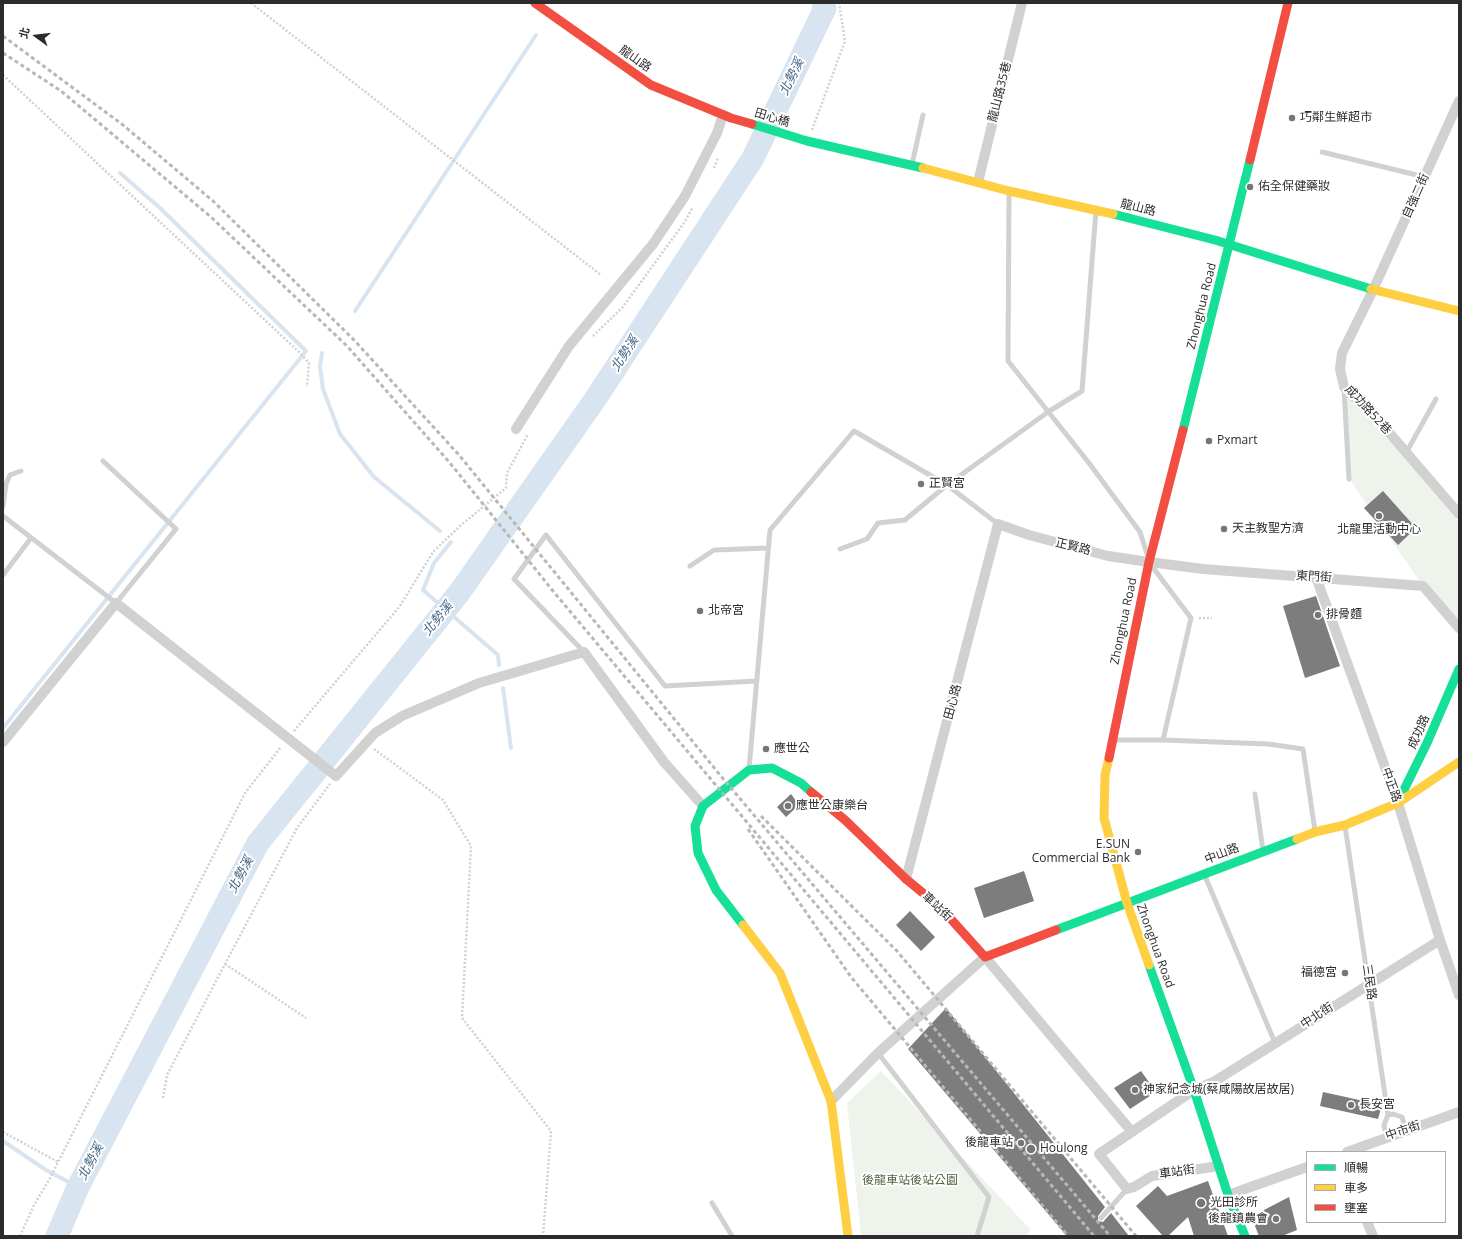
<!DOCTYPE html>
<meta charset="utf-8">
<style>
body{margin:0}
#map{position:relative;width:1462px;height:1239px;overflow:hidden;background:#fff;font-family:"Open Sans","Noto Sans TC",sans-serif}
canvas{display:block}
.frame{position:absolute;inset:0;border:4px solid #2c2c2c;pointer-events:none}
.legend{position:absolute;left:1306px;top:1151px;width:140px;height:72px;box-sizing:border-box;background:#fff;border:1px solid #ababab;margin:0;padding:5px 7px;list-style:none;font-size:12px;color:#2c2c2c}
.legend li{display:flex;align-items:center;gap:8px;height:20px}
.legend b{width:20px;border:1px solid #ababab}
.north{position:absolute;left:16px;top:16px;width:40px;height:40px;-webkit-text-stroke:3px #fff;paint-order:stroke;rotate:285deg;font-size:11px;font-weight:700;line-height:16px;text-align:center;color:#2c2c2c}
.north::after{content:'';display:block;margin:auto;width:14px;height:18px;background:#2c2c2c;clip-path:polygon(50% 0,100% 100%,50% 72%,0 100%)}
</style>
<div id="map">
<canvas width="1462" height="1239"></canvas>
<div class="frame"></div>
<ul class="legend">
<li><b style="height:5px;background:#16e098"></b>順暢</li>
<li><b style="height:5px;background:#ffcf43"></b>車多</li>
<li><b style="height:5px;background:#f24e42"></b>壅塞</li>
</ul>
<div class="north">北</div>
</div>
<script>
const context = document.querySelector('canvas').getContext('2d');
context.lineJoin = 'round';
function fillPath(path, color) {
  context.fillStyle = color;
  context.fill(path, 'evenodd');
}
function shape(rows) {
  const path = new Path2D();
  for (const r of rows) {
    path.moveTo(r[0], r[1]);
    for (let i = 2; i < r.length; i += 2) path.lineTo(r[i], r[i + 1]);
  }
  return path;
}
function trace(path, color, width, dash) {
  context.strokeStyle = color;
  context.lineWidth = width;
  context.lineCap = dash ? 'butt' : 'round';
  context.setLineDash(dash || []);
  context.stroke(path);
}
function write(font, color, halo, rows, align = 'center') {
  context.font = font + ' "Open Sans","Noto Sans TC",sans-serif';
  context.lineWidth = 4;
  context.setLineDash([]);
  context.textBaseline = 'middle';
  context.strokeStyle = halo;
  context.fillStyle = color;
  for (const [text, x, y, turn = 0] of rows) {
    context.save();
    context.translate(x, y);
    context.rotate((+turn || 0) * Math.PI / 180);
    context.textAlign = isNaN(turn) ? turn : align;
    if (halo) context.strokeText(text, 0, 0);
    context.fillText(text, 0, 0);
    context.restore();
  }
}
const green = shape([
 [1344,387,1459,522,1459,629,1423,586,1349,479],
 [881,1071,1031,1230,1027,1236,861,1236,847,1103]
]);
const stream = shape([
 [355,311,536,35],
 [322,353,320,366,323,389,340,434,374,477,440,531],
 [451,542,434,563,423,590,498,655,499,665],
 [503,688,511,748],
 [3,728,306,351,160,208,120,173],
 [3,1141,46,1170,78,1187]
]);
const river = shape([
 [57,1236,78,1187,258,843,459,593,596,398,753,158,825,8,823,3]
]);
const building = shape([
 [1383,491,1416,528,1398,545,1364,508],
 [1316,596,1340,666,1305,678,1283,606],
 [791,794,799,805,786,817,777,807],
 [1024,871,1034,901,984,918,974,888],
 [910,911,935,937,921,951,896,925],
 [946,1008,1105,1207,1098,1216,1098,1221,1103,1222,1111,1213,1129,1236,1067,1236,908,1049],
 [1141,1071,1156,1092,1130,1109,1114,1088],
 [1323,1092,1382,1105,1378,1119,1320,1106],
 [1208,1181,1228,1236,1194,1236,1188,1217,1168,1236,1163,1236,1136,1206,1158,1186,1167,1196],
 [1289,1197,1297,1230,1282,1236,1259,1236,1255,1226,1262,1211]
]);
const path = shape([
 [251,3,601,275],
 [3,75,299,352,309,363,307,387],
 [812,130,845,41,839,3],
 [714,168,718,158],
 [593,336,622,308,684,223,693,207],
 [1199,618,1212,618],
 [294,731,400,606,433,552,460,526,506,488,507,473,528,434],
 [374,749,443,800,471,846,462,1018,551,1131,543,1236],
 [225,964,306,1018],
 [163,1098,167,1075,225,964,297,828,330,784],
 [3,1132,58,1162],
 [20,1236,34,1205,49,1180,245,793,281,747]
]);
const lane = shape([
 [1322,152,1425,177],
 [912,164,923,115],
 [1009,192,1008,361,1089,463,1140,532,1147,554],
 [1344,388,1349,479],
 [1406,453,1436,399],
 [3,506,6,484,10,475,21,471],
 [3,516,116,603,176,529,103,461],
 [840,549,867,539,878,523,905,520,947,485,1048,412,1082,391,1096,210],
 [1151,565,1191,618,1163,740],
 [690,566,714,550,768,548],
 [3,575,31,538],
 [584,652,514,579,546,535,665,686,757,681],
 [1112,740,1163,740,1268,744,1303,749,1315,831],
 [749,769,770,530,854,431,947,485,998,524],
 [1255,794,1263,851],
 [1345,826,1388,1115,1384,1125,1385,1130,1391,1136],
 [1205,876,1275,1043],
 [878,1053,989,1197,977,1236],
 [1388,1115,1393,1114,1402,1117,1404,1124,1401,1132],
 [712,1203,732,1236],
 [1101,1218,1127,1189]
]);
const street = shape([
 [1459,101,1373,290,1342,353,1340,369,1344,387,1380,422,1459,514],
 [978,182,1022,3],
 [516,429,569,346,653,244,685,196,717,133,723,115],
 [1316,577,1398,803,1440,940,1459,995],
 [3,742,116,603,336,776,375,733,402,716,479,683,584,652,664,762,703,806],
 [906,879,998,524,1029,535,1108,556,1149,562,1203,569,1423,586,1459,628],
 [831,1101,878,1053,985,957,1132,1132],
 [1347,1152,1459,1112],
 [1219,1166,1152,1176,1134,1187,1127,1189,1099,1154,1194,1090,1215,1081,1440,940],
 [1228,1195,1307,1167],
 [1367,1222,1373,1236]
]);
const fast = shape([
 [752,124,807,141,923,168],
 [1113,214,1215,240,1371,289],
 [1183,430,1250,160],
 [1398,802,1427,743,1459,669],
 [743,925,716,890,698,853,695,826,703,806,749,770,772,768,801,783,811,792],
 [1056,930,1297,839],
 [1149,965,1194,1090,1228,1195,1245,1236]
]);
const slow = shape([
 [923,168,1009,191,1113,214],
 [1371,289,1459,311],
 [1109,758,1105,775,1104,818,1127,903,1149,965],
 [1297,839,1315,832,1345,825,1398,803,1459,762],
 [743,925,780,973,831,1101,848,1236]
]);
const jam = shape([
 [535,3,651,85,731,118,752,124],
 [1250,160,1288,3],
 [1109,758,1149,562,1183,430],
 [811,792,845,820,906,879,941,908,985,957,1056,930]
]);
const rail = shape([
 [3,36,123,125,213,201,355,341,459,455,720,775,1110,1236],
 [3,53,61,91,211,217,347,346,450,463,553,591,1094,1236],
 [761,816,897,951,1136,1236],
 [748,829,851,977,1068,1236]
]);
const markers = [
 [1292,118,4,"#767676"],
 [1250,187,4,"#767676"],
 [1209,441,4,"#767676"],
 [921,484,4,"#767676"],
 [1379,516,4,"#767676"],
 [1224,529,4,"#767676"],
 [700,611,4,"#767676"],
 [1318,615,4,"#767676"],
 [766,749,4,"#767676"],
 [788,806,4,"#767676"],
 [1138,852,4,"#767676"],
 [1345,973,4,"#767676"],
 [1135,1090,4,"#767676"],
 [1351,1105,4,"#767676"],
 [1021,1143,4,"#767676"],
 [1031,1149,5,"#767676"],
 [1201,1203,5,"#767676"],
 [1276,1219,4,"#767676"]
];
const streetNames = [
 ["龍山路",635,59,35],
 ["龍山路35巷",1000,92,-76],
 ["田心橋",772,118,17],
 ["自強二街",1416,196,-66],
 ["龍山路",1138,208,14],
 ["Zhonghua Road",1202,306,-76],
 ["成功路52巷",1368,410,47],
 ["正賢路",1073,547,14],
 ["東門街",1314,577,4],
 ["Zhonghua Road",1124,621,-78],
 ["田心路",953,702,-75],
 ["成功路",1419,732,-66],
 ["中正路",1391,785,70],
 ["中山路",1222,854,-21],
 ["車站街",937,907,43],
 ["Zhonghua Road",1155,946,70],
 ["三民路",1369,982,82],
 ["中北街",1317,1016,-33],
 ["中市街",1403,1131,-19],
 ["車站街",1177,1172,-8]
];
const poiNames = [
 ["巧鄰生鮮超市",1300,118],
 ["佑全保健藥妝",1258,187],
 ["Pxmart",1217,441],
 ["正賢宮",929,484],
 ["天主教聖方濟",1232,529],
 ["北龍里活動中心",1379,530,"center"],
 ["北帝宮",708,611],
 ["排骨麵",1326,615],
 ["應世公",774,749],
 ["應世公康樂台",796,806],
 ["E.SUN",1130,845,"right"],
 ["Commercial Bank",1130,859,"right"],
 ["福德宮",1337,973,"right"],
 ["神家紀念城(蔡咸陽故居故居)",1143,1090],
 ["長安宮",1359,1105],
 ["後龍車站",1013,1143,"right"],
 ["Houlong",1040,1149],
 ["光田診所",1210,1203],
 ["後龍鎮農會",1268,1219,"right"]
];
const parkNames = [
 ["後龍車站後站公園",910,1181]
];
const waterNames = [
 ["北勢溪",792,77,-64],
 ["北勢溪",625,354,-57],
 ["北勢溪",438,619,-51],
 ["北勢溪",241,875,-62],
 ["北勢溪",91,1162,-62]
];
fillPath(green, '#eef3eb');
trace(stream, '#d8e4ef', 4);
trace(river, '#d8e4ef', 23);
fillPath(building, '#7d7d7d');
trace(path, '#d1d1d1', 2.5, [2, 2]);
trace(lane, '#d1d1d1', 5);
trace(street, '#d1d1d1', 10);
trace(fast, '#16e098', 9);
trace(slow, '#ffcf43', 9);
trace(jam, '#f24e42', 9);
trace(rail, '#b8b8b8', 3, [4, 3]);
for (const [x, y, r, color] of markers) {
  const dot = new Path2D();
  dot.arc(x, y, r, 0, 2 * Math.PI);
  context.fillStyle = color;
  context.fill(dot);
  trace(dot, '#fff', 1.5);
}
write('12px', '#2c2c2c', '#fff', streetNames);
write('12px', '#2c2c2c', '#fff', poiNames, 'left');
write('12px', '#4d643e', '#fff', parkNames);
write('italic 13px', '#416787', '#fff', waterNames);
</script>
